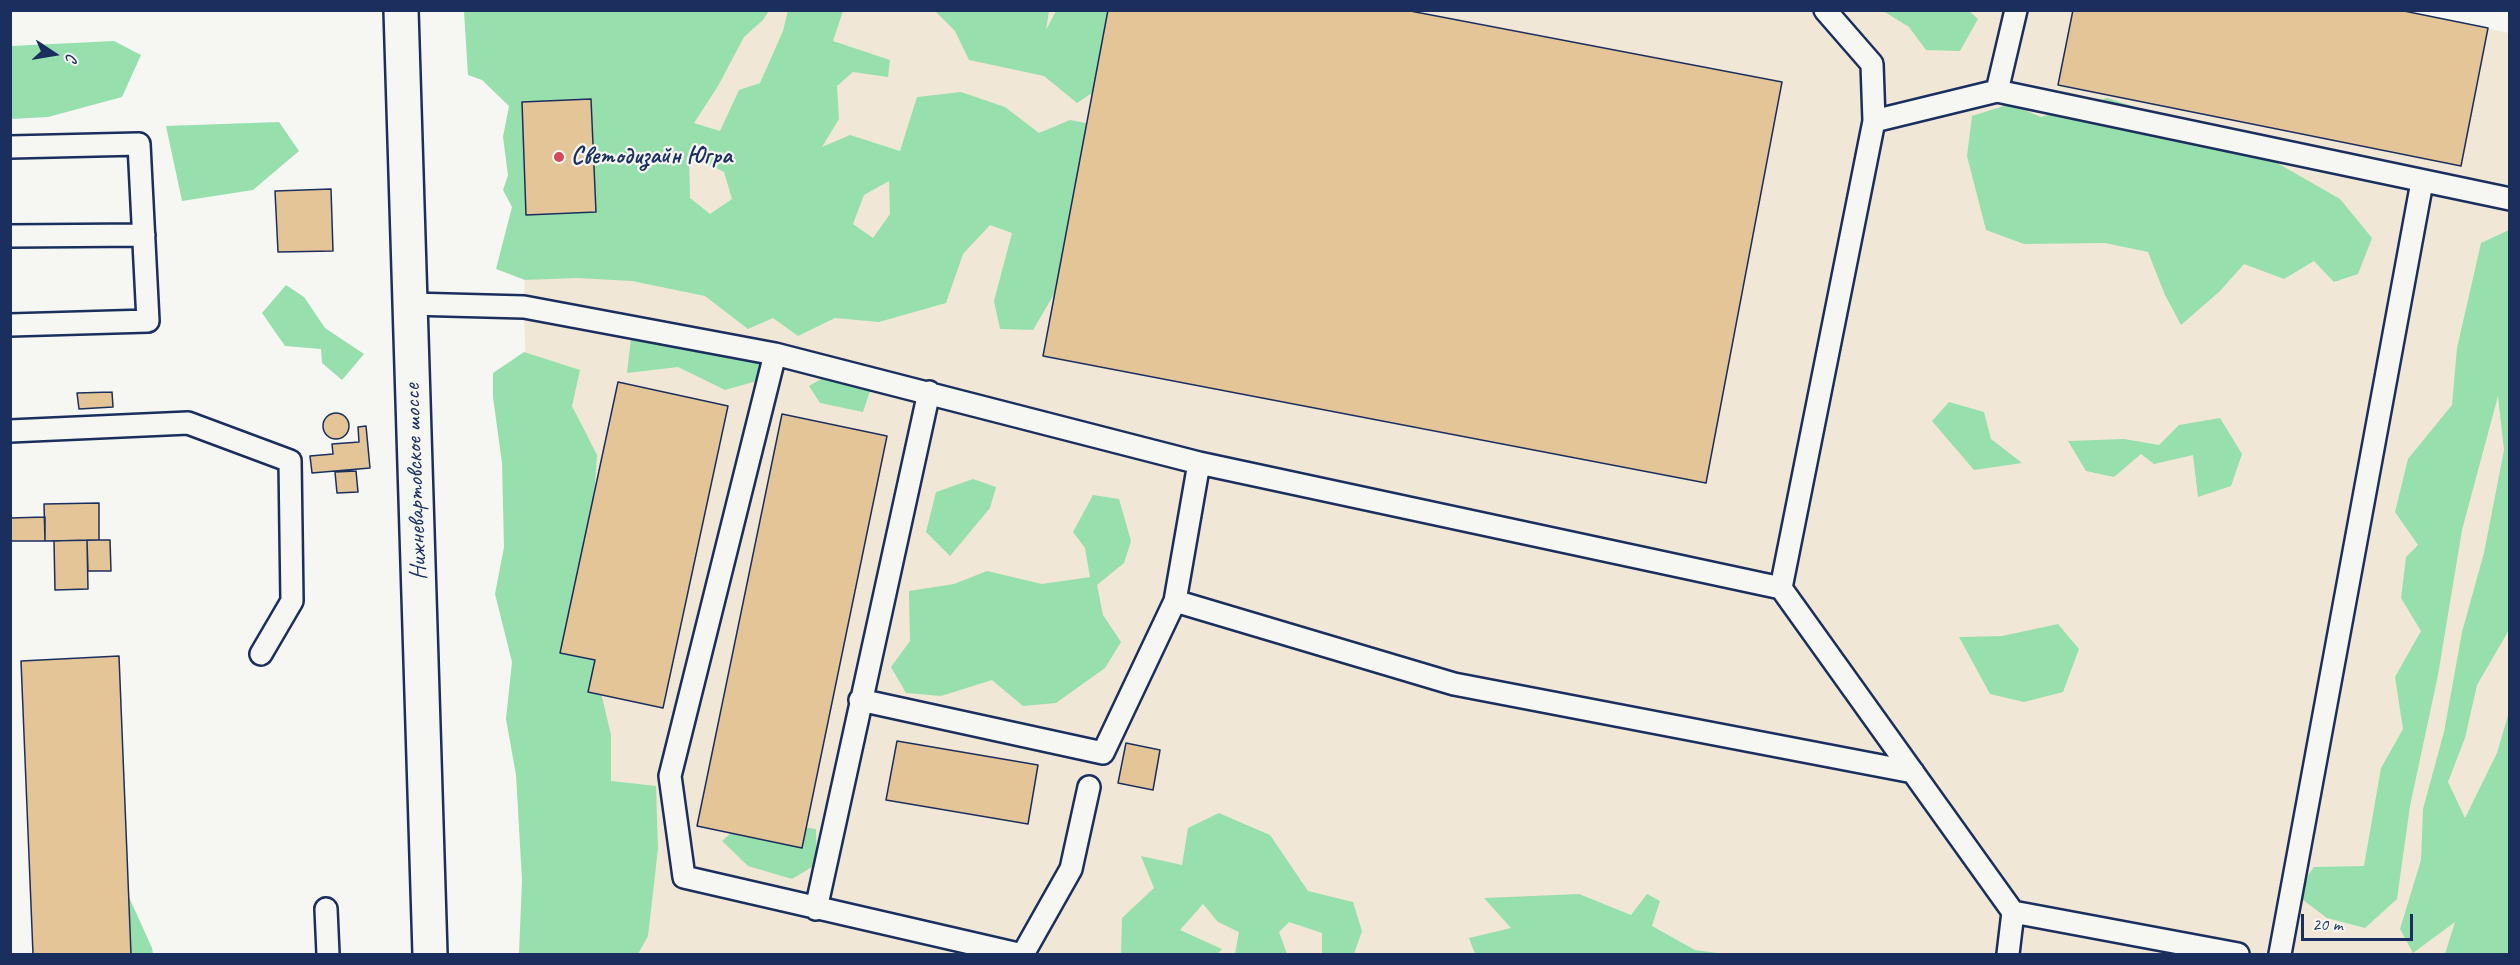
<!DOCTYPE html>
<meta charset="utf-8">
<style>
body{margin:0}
#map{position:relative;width:2520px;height:965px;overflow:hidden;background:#f6f6f2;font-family:Caveat,sans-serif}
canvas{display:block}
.frame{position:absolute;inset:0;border:12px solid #1b2f5e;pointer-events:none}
.north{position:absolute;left:24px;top:24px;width:60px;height:60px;-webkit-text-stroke:4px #f6f6f2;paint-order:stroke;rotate:102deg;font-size:16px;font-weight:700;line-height:24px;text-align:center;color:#1b2f5e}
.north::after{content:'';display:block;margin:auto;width:21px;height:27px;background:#1b2f5e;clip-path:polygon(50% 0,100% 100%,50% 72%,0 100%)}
.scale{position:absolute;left:2301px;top:914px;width:112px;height:27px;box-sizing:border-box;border:3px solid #1b2f5e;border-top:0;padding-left:8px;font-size:18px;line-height:21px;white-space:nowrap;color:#1b2f5e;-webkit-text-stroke:4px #f6f6f2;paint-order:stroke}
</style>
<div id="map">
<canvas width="2520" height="965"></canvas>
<div class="frame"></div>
<div class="north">С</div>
<div class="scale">20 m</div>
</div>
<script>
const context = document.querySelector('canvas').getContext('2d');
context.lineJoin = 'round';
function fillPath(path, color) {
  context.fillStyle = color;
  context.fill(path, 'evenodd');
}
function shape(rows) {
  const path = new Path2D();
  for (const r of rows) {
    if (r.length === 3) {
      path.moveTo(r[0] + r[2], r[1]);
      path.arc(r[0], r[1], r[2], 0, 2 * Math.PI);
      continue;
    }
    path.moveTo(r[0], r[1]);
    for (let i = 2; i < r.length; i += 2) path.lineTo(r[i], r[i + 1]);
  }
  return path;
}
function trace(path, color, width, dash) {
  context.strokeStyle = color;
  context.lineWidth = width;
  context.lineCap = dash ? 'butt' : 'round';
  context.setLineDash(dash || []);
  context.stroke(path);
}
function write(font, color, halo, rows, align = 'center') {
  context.font = font + ' Caveat,sans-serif';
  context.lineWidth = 4.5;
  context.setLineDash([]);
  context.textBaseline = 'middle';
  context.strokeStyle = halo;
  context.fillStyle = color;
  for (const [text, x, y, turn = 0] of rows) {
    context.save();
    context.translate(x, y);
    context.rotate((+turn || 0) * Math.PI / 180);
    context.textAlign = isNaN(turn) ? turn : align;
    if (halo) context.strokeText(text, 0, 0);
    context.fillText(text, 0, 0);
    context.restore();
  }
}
const built = shape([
 [2399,10,2509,33,2509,954,543,954,524,307,526,215,596,212,518,11]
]);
const green = shape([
 [788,10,843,11,833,41,890,60,888,77,853,72,837,86,839,119,822,147,850,135,900,151,917,97,961,92,1005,107,1039,133,1070,120,1102,126,1060,284,1033,330,1000,329,994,301,1012,233,990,225,963,254,946,303,879,322,835,318,798,336,773,318,748,329,705,296,632,281,577,278,525,280,496,269,512,207,503,190,508,175,503,137,509,106,482,80,468,75,464,11,769,11,763,20,744,37,718,86,694,123,720,131,739,90,760,83,783,31],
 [591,99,596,212,526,215,522,102],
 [689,154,724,172,732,199,710,214,690,198],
 [889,181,890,214,873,238,853,224,864,195],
 [935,11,1049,11,1046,30,1056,11,1115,11,1098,89,1077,103,1044,76,969,60,955,31],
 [1883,11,1969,11,1978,19,1960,51,1926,50,1909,27],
 [114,41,141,55,122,97,48,117,11,119,11,46],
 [2107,98,2230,136,2340,199,2372,238,2358,274,2334,282,2314,261,2284,279,2244,264,2220,291,2181,325,2165,295,2148,252,2105,243,2024,244,1986,230,1967,156,1972,116,2010,104,2041,117],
 [279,122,299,151,253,190,182,201,166,126],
 [2509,230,2509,630,2477,685,2465,738,2448,782,2465,818,2497,753,2509,712,2509,954,2445,954,2455,922,2413,953,2400,929,2421,860,2423,809,2444,732,2462,632,2484,553,2504,450,2498,396,2462,530,2438,675,2410,806,2397,899,2365,928,2327,918,2295,894,2314,867,2364,866,2381,768,2403,729,2395,677,2421,631,2401,598,2406,557,2418,545,2395,512,2408,459,2452,405,2457,348,2481,243],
 [286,285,304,297,325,328,364,354,342,380,322,363,321,349,285,346,262,313],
 [667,327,738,341,771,377,725,390,678,367,627,373,631,338],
 [524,352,580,370,572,406,597,455,593,513,608,644,599,684,611,735,611,781,656,786,658,849,648,936,638,954,519,954,522,880,516,775,506,719,512,662,495,594,504,547,502,463,493,397,493,373],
 [843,366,873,382,863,412,820,403,809,386],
 [1949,402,1984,412,1991,439,2022,463,1974,470,1932,421],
 [2220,418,2242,454,2231,486,2198,497,2193,455,2154,464,2141,454,2114,477,2086,471,2068,441,2124,439,2159,445,2179,425],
 [973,479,996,487,990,508,950,556,926,532,936,492],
 [1093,495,1119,499,1131,541,1124,563,1097,585,1103,615,1121,642,1105,668,1056,703,1023,706,992,680,941,696,906,693,891,667,910,641,909,591,954,584,987,571,1042,584,1090,577,1085,548,1073,532],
 [2058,624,2079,649,2063,692,2024,702,1990,694,1959,637,2002,636],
 [1219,813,1270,835,1308,891,1353,902,1362,931,1354,954,1322,954,1322,933,1289,922,1279,932,1287,954,1235,954,1239,932,1218,922,1203,904,1180,930,1222,949,1217,954,1121,954,1122,918,1154,888,1141,856,1182,865,1188,828],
 [749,817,816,829,817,864,792,879,748,866,722,841],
 [1579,894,1631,915,1647,894,1660,901,1652,926,1695,950,1724,954,1475,954,1469,938,1511,928,1484,898],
 [128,895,152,948,153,954,131,954]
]);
const building = shape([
 [1108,10,1405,10,1782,82,1706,483,1043,356,1108,10],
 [2073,10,2399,10,2488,28,2461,166,2058,85,2073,10],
 [591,99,596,212,526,215,522,102,591,99],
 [331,189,333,251,278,252,275,191,331,189],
 [618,382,728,406,663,708,588,692,595,660,560,653,618,382],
 [112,392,113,407,79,409,77,393,112,392],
 [336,426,13],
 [782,414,887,436,802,848,697,826,782,414],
 [366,426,370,468,312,473,310,456,333,454,332,444,359,442,358,427,366,426],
 [356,471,358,492,337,493,335,472,356,471],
 [99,503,99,540,45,541,44,504,99,503],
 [45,517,45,541,10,541,10,518,45,517],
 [87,540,110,540,111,571,88,571,87,540],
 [87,540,88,589,55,590,54,541,87,540],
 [119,656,131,954,33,954,21,661,119,656],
 [897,741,1038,765,1028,824,886,800,897,741],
 [1126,743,1160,750,1153,790,1118,783,1126,743]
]);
const lane = shape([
 [1997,91,2016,10],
 [1874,121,1997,91,2510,199],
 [10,147,139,144,148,321,10,325],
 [10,236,144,235],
 [410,304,524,307,775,354,1199,463,1781,588,2013,912,2008,954],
 [775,354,670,776,684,877,1018,954],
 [10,431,188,423,290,461,292,601,261,654],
 [1781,588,1874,121,1872,64,1825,10],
 [1175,601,1199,463],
 [860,700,1103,753,1175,601,1454,684,1913,772],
 [326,909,328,954],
 [816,909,929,392],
 [2013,912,2238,954],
 [1023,954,1071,869,1089,787],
 [2280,954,2422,182]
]);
const street = shape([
 [401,10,430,954]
]);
const markers = [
 [559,157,6,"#d1495b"]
];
const poiNames = [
 ["Светодизайн Югра",571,157]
];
const streetNames = [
 ["Нижневартовское шоссе",416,482,-92]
];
fillPath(built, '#f1e7d7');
fillPath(green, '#98dfae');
fillPath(building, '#e4c597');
trace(building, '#1b2f5e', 1.5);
trace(lane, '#1b2f5e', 26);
trace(street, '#1b2f5e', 38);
trace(lane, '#f6f6f2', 21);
trace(street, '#f6f6f2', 33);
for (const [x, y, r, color] of markers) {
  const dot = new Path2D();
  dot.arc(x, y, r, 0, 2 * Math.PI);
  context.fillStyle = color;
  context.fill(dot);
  trace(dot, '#f6f6f2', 2);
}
write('bold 24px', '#1b2f5e', '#f6f6f2', poiNames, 'left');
write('24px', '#1b2f5e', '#f6f6f2', streetNames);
</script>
